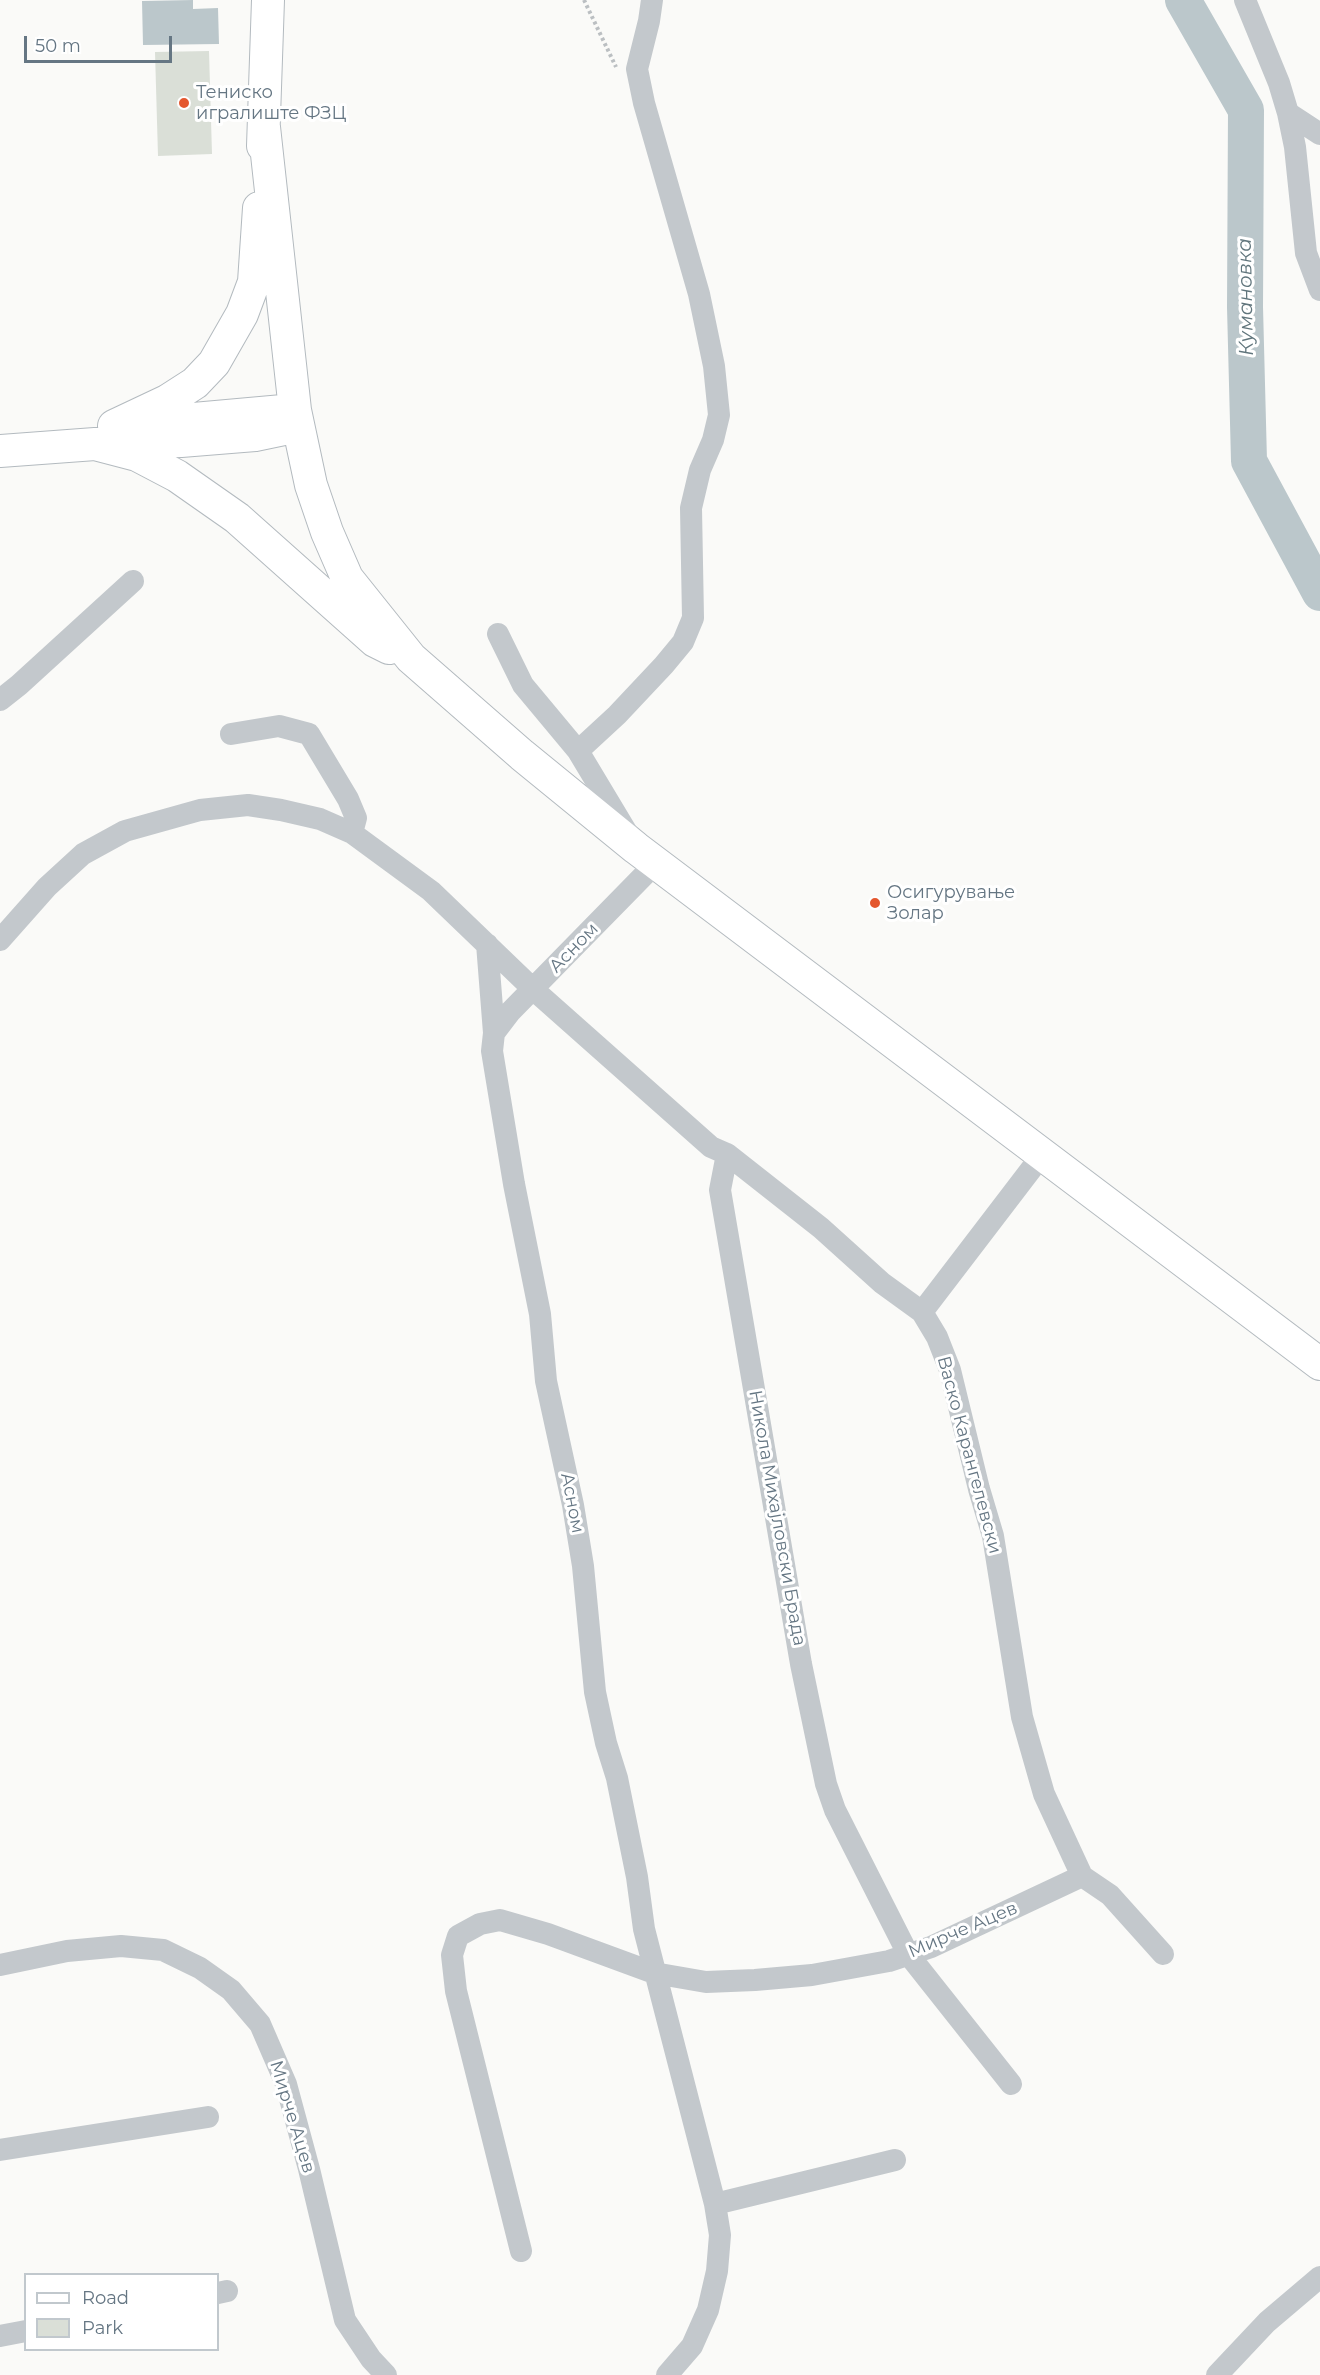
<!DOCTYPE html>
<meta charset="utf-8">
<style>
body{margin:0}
#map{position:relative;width:1320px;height:2375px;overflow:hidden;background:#fafaf8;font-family:Montserrat,sans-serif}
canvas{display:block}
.legend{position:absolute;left:24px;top:2273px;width:195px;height:78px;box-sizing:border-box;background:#fff;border:2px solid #c1c8cd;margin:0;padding:8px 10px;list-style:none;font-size:18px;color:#657683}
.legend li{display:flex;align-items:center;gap:12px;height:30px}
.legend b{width:30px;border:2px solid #c1c8cd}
.scale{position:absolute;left:24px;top:36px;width:148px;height:27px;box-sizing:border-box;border:3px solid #657683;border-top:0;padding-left:8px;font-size:18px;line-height:21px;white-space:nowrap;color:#657683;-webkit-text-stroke:4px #fff;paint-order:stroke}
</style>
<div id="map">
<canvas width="1320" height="2375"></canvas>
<ul class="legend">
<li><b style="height:8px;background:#fff"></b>Road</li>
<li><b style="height:16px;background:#dadfd7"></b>Park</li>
</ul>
<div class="scale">50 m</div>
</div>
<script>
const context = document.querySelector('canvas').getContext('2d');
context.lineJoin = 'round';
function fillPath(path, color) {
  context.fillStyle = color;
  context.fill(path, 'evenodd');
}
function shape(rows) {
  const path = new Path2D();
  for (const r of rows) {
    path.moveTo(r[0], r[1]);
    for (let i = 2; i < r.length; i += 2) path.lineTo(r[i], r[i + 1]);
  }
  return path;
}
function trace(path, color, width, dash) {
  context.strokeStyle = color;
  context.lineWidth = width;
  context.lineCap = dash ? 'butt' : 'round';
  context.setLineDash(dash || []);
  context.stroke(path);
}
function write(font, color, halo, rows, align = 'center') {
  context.font = font + ' Montserrat,sans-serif';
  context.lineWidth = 6;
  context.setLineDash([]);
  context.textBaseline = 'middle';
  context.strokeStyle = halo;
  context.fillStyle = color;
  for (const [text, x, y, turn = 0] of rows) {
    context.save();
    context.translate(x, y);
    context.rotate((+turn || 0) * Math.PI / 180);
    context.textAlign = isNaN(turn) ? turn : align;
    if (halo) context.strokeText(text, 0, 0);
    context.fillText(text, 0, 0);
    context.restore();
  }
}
const green = shape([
 [209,51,212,154,158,156,155,52]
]);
const water = shape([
 [193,0,193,9,218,8,219,44,143,45,142,1]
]);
const river = shape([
 [1183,0,1246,110,1245,307,1249,461,1320,593]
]);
const path = shape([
 [584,0,616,67]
]);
const street = shape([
 [1245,0,1279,83,1288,113,1295,147,1306,253,1320,290],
 [1288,113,1320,134],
 [498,634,523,685,578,751,629,836],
 [0,700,19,685,133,581],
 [231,734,279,726,309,734,348,799,356,818,352,833],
 [578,751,617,715,664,665,683,642,693,618,691,508,700,470,713,440,719,415,714,366,699,294,644,103,637,69,649,21,652,0],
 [0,940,47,887,83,854,125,831,200,810,248,805,281,810,320,819,352,833,431,891,534,990,711,1147,727,1154,720,1190,801,1664,826,1784,835,1810,908,1954,1011,2084],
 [487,944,494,1033,492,1051,514,1184,540,1314,546,1381,573,1505,583,1566,595,1692,606,1743,617,1778,637,1877,644,1929,715,2204,720,2235,717,2271,708,2310,692,2346,667,2375],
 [494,1033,510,1012,656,863],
 [727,1154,821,1228,882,1283,922,1312,937,1337,950,1370,979,1489,993,1536,1022,1717,1044,1794,1082,1876],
 [922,1312,1042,1155],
 [0,1965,67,1951,121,1946,163,1950,200,1968,231,1990,260,2024,286,2084,309,2169,345,2320,371,2359,386,2375],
 [0,2150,208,2117],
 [715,2204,895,2160],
 [521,2251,456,1991,452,1955,458,1936,480,1924,500,1920,548,1934,654,1973,706,1982,755,1980,812,1975,889,1961,931,1947,1082,1876,1110,1895,1163,1954],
 [218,2293,227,2291],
 [0,2336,26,2331],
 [1217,2375,1267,2322,1320,2277]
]);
const secondary = shape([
 [264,127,295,410,311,485,327,532,347,578,411,658,522,755,636,848,1320,1364],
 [263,146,268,0],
 [138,424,294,410],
 [114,426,167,401,195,383,214,363,242,314,254,282,259,208],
 [95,444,137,455,177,476,237,518,375,641,389,648],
 [0,451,95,444,181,441,255,435,298,426]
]);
const markers = [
 [184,103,6,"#e4572e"],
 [875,903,6,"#e4572e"]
];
const poiNames = [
 ["Тениско",196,93],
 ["игралиште ФЗЦ",196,114],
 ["Осигурување",887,893],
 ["Золар",887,914]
];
const streetNames = [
 ["Асном",574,948,-46],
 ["Васко Карангелевски",969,1455,75],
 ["Асном",572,1503,79],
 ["Никола Михајловски Брада",777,1518,80],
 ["Мирче Ацев",963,1930,-23],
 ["Мирче Ацев",292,2117,73]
];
const waterNames = [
 ["Кумановка",1246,297,-91]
];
fillPath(green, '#dadfd7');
fillPath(water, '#bbc7cb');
trace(river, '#bbc7cb', 36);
trace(secondary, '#b3babf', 34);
trace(path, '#bbbfc2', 4, [3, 3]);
trace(street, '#c3c8cc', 22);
trace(secondary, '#fff', 32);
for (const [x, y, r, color] of markers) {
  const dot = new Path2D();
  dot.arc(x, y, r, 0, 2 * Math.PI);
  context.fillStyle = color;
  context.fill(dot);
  trace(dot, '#fff', 2);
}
write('18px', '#657683', '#fff', poiNames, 'left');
write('18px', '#657683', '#fff', streetNames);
write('italic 20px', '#60757c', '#fff', waterNames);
</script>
